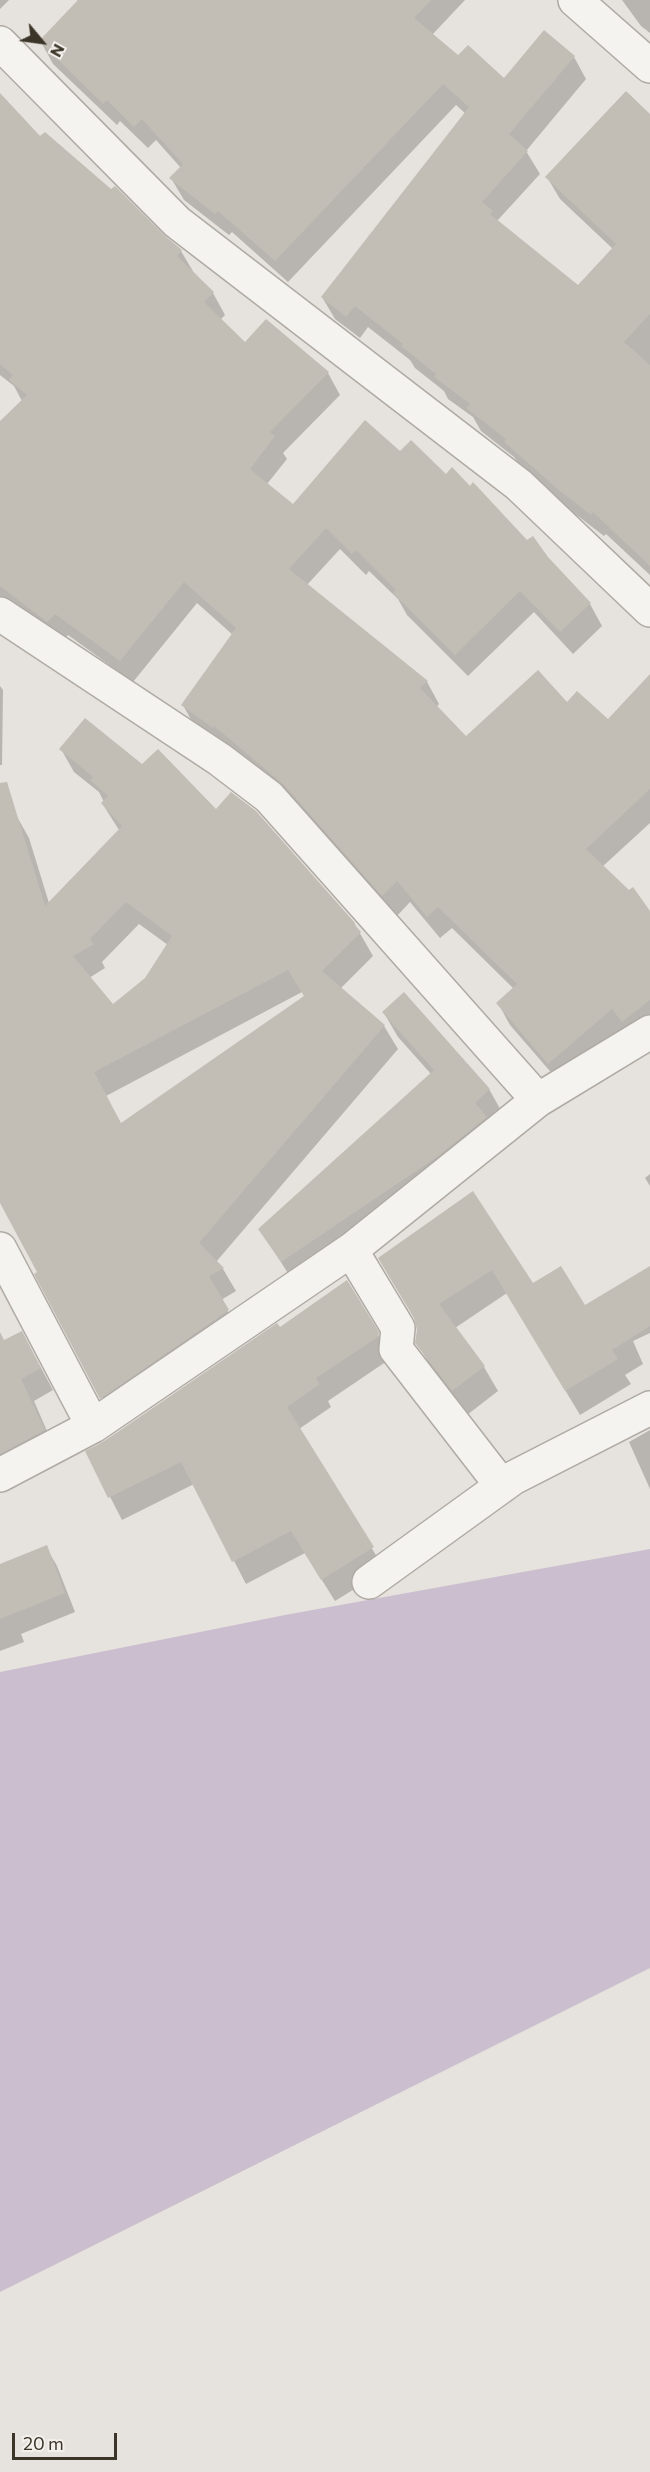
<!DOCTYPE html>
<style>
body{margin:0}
#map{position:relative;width:650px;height:2472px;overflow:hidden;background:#e6e2dd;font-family:Commissioner,sans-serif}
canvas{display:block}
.north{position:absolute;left:12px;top:12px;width:60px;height:60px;-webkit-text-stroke:4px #f4f0ec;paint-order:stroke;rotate:119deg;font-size:16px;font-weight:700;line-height:24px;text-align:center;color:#3b3428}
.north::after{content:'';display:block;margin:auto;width:21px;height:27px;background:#3b3428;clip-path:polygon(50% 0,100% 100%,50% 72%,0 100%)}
.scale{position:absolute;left:12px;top:2433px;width:105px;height:27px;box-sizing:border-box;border:3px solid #3b3428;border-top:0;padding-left:8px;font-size:18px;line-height:21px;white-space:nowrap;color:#3b3428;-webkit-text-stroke:4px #f4f0ec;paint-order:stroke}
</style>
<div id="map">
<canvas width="650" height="2472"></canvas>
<div class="north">N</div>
<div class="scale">20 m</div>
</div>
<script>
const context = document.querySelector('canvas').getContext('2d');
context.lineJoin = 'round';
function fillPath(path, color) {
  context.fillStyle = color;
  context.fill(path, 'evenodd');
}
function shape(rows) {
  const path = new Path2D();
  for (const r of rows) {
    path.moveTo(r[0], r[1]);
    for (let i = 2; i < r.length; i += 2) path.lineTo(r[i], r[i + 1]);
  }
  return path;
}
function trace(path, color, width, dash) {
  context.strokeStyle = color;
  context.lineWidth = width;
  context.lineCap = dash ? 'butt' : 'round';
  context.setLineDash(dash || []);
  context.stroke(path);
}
const green = shape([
 [650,1549,650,1968,0,2292,0,1672,285,1615]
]);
const shadow = shape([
 [0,0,9,0,0,9],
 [77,0,465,0,432,35,459,58,504,80,574,57,586,79,526,151,540,174,497,221,578,287,613,249,560,199,547,177,650,117,650,575,606,534,604,536,574,513,519,464,514,457,481,431,473,417,448,399,444,391,415,368,410,360,368,327,360,338,335,319,322,297,466,114,456,105,288,282,232,232,229,235,184,200,171,178,181,168,156,140,148,148,120,121,117,125,53,64,41,42,78,2],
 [622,0,650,0,650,33,641,26],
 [0,109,181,251,194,273,213,293,225,315,220,320,246,345,328,373,340,395,283,453,287,459,267,484,293,506,401,453,446,476,546,558,590,604,602,626,573,654,534,612,468,676,407,615,398,599,369,571,366,575,340,549,306,586,427,682,439,704,436,707,466,738,567,704,608,721,650,693,650,823,602,867,650,914,650,1032,562,1085,510,1025,498,1003,514,989,452,928,440,938,410,902,396,917,195,727,183,705,233,635,197,603,133,682,68,635,60,644,0,597,0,423,22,401,14,386,0,375],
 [0,686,3,690,2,765,0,765],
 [61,749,142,766,216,812,354,923,373,956,341,988,384,1026,398,1049,216,1262,223,1269,236,1291,221,1300,241,1334,114,1421,0,1192,0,820,16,815,29,838,49,903,119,830,102,803,104,802,99,792,74,772],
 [139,924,168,945,146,979,113,1006,89,978,105,968,102,962],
 [302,992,305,997,121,1124,106,1096],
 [384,1013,489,1089,503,1114,296,1286,260,1229,431,1074,398,1037],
 [650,1174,650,1186,645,1178],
 [473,1193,532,1285,585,1307,650,1274,650,1333,633,1341,643,1364,625,1375,631,1384,580,1415,507,1293,455,1328,484,1367,498,1391,467,1415,432,1368,417,1343],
 [280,1329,377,1333,391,1356,390,1359,328,1401,331,1407,299,1429,385,1570,335,1601,305,1553,246,1584,194,1484,122,1520,87,1452],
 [0,1343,34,1355,53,1390,34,1401,56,1452,0,1483],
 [650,1430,650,1489,629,1442],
 [46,1547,57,1566,75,1612,21,1634,24,1642,0,1651,0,1572]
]);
const building = shape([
 [78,0,431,0,414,18,458,55,468,45,504,78,544,30,575,56,509,134,528,151,482,202,493,211,490,214,578,285,616,244,545,177,626,91,650,114,650,314,624,342,650,365,650,566,593,512,591,515,560,491,504,442,506,439,466,408,470,404,434,377,436,374,401,346,403,344,355,306,346,317,321,297,469,107,443,84,275,261,218,211,215,214,169,178,183,164,142,119,134,127,107,100,103,104,39,41],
 [0,93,40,136,45,132,111,189,115,186,164,235,182,250,177,256,214,292,204,302,245,342,266,319,329,372,270,432,275,436,250,469,293,504,365,420,400,451,411,440,446,474,452,467,470,486,473,482,527,540,533,536,548,557,591,603,560,632,520,591,455,655,393,593,396,590,356,550,352,554,326,528,289,569,428,681,420,688,466,736,538,670,567,702,577,691,608,719,650,674,650,789,586,849,629,890,633,887,650,911,650,1000,622,1022,612,1009,548,1064,496,1003,517,984,438,907,427,917,397,881,382,896,283,784,214,726,213,728,181,705,236,628,184,582,120,661,55,614,47,622,0,586,0,421,27,395,9,380,13,375,0,364],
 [85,718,142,764,158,749,216,809,231,792,256,811,355,923,354,924,361,932,322,971,385,1025,199,1243,224,1268,209,1276,229,1310,100,1399,34,1274,37,1272,0,1203,0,783,7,782,45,906,122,826,101,803,108,796,90,780,93,777,59,749],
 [126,902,172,936,145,978,113,1004,73,956,94,944,90,939],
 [288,970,304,996,121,1123,94,1072],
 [404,992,490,1089,475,1103,487,1117,437,1157,281,1262,258,1229,434,1070,382,1012],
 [473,1191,533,1283,561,1266,585,1305,650,1266,650,1326,612,1350,618,1359,565,1391,492,1270,439,1304,485,1366,452,1391,415,1343,417,1330,414,1318,378,1258],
 [347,1280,379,1332,378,1337,316,1378,320,1384,287,1407,374,1547,321,1580,291,1531,232,1562,181,1462,108,1498,85,1451,103,1442,277,1323,280,1327],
 [22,1331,41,1368,21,1379,45,1430,0,1454,0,1332,4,1340],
 [47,1545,65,1593,0,1619,0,1564]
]);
const minor = shape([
 [575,0,650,66],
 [0,43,177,222,519,485,650,610],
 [0,614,219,759,269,797,538,1100],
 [0,1249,93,1426],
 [351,1250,398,1328,396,1349,502,1486],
 [0,1475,93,1426,351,1250,538,1100,650,1032],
 [369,1582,513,1478,650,1408]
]);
fillPath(green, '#cbbfcf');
fillPath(shadow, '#0003');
fillPath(building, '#c2bdb5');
trace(minor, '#afaaa3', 36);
trace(minor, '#f4f3ef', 33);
</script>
